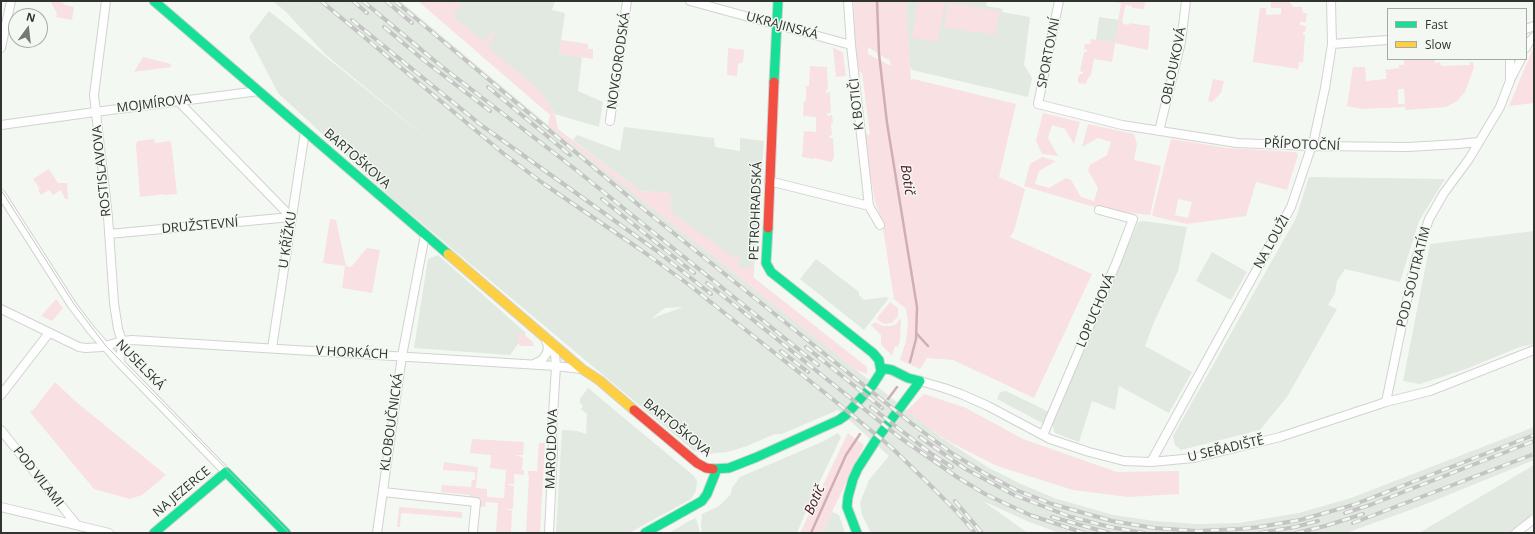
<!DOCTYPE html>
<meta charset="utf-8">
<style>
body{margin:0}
#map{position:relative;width:1535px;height:534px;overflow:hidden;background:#f4f8f3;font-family:"Open Sans",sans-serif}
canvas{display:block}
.frame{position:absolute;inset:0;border:2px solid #313330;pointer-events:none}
.legend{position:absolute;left:1387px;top:8px;width:140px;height:52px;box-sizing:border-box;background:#f3f9f2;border:1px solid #a5aaa4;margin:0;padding:5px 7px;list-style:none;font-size:12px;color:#313330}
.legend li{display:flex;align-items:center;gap:8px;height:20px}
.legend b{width:20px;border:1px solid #a5aaa4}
.north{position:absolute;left:8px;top:8px;width:40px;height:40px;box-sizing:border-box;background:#f3f9f2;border:1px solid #a5aaa4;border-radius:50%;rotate:15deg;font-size:11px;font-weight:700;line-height:16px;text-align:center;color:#313330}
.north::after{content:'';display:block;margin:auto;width:14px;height:18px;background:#757874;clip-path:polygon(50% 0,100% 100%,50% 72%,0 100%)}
</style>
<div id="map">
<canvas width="1535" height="534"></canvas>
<div class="frame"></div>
<ul class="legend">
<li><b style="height:5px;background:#16e098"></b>Fast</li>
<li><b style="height:5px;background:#ffcf43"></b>Slow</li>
</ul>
<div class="north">N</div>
</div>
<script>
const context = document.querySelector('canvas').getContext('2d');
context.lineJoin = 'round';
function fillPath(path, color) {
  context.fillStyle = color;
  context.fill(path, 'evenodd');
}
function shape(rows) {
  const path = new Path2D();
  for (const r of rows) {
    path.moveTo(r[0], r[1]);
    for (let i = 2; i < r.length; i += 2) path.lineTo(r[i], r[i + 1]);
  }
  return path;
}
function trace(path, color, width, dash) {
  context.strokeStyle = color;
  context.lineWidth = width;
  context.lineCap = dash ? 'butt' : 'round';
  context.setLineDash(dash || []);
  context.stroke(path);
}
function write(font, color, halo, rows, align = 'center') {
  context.font = font + ' "Open Sans",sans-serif';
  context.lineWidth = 3;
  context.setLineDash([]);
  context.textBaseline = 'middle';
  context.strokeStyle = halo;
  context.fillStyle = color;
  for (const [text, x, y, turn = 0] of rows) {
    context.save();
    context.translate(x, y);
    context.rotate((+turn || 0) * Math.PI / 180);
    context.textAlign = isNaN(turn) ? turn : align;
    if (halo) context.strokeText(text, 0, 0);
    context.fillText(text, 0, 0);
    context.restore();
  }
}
const built = shape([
 [273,1,400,1,548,125,942,438,989,468,1019,483,1054,498,1113,515,1155,521,1197,524,1239,523,1299,513,1351,498,1534,427,1534,460,1421,506,1346,533,1059,533,1027,521,983,501,1028,533,871,533,862,515,860,503,869,480,889,456,838,410,782,434,775,434,747,446,728,452,707,454,694,451,394,200,278,93,249,37,269,11,435,145,326,55,285,11],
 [683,307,653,318,652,318,665,308],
 [449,1,555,1,552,10,565,13,559,54,582,57,578,91,603,102,599,127,555,114,540,91,450,17],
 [906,1,987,1,986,6,1003,9,1002,12,1030,17,1024,65,1032,78,1028,97,912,70,910,67,909,56],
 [1099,17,1119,20,1115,43,1096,40],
 [624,127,714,138,715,147,740,151,740,138,764,141,753,282,670,211,671,193,640,191,573,140,577,135,620,151],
 [1309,177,1445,179,1419,221,1400,282,1345,269,1337,281,1335,293,1328,305,1337,309,1287,397,1260,430,1181,450,1175,445,1173,436,1296,218],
 [1144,221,1187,227,1178,271,1154,322,1145,346,1192,372,1169,413,1119,386,1115,410,1092,401,1079,442,1055,433,1051,422,1138,222],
 [1534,231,1534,344,1520,347,1466,369,1420,384,1403,381,1430,244],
 [1212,252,1247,272,1231,300,1196,281],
 [438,255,526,333,510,355,414,348,428,259],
 [816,259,859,292,859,295,864,300,885,297,889,298,864,330,800,279],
 [588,388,694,476,697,481,696,491,691,499,629,533,556,533,562,430,577,431,586,434,587,414,581,409,583,406,580,403,580,399],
 [1006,391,1049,412,1044,424,997,399,1000,392],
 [838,433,841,437,808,506,797,533,702,533,701,525,702,514,719,506,731,494,732,488,740,477,824,441],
 [1534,465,1534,512,1512,533,1419,533],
 [832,512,839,515,845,533,822,533],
 [696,518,700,533,669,533,691,520]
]);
const green = shape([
 [50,1,61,1,65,5,74,7,72,20,56,17,57,13],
 [418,1,449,1,462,4,453,16,484,42,492,32,495,34,488,47,540,91,555,114,558,129,640,191,671,193,670,211,735,258,739,256,739,268,751,268,752,243,754,244,753,277,867,367,867,374,856,370,548,125,550,115],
 [854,1,906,1,911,80,913,79,1016,104,999,177,1025,189,1014,231,1010,237,1092,274,1034,398,953,360,927,358,920,369,900,360,906,341,908,323,906,309,894,299,882,222,875,202,863,133,870,135,862,73,858,71,855,41],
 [868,47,885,58,890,60,891,66,868,54],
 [918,1,945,2,938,42,912,38],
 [1107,1,1145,1,1144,9,1132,8,1132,6,1126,5,1125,7,1122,22,1124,24,1129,25,1129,23,1150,26,1148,50,1115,43,1112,62,1094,59,1091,75,1088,78,1086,84,1078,83,1078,76,1079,76,1080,74,1083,74,1083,72,1080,71,1084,52,1087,52,1087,50,1084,49,1085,44,1090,44,1091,39,1115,43,1121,3],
 [1271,1,1289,1,1293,7,1302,7,1303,13,1307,13,1306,22,1300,22,1300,25,1306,26,1305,32,1303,32,1303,35,1305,35,1303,63,1299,62,1298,69,1253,62,1260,8,1271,8],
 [1266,8,1281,8,1281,14,1266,15],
 [948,3,1000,11,995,35,944,27],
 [561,40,588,44,588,49,593,49,593,59,559,54],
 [1534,46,1534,103,1509,106,1531,53],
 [833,47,843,53,846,76,836,77],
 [728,48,744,50,743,62,738,64,737,76,727,75],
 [143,57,171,64,171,67,134,72],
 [1404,59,1435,59,1435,63,1440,62,1441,66,1470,65,1470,62,1473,62,1474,67,1465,92,1457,101,1446,107,1406,110,1405,107,1362,109,1347,106,1353,67,1365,67,1366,81,1386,79,1386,75,1387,74,1385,70,1399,68,1399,65,1404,65],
 [1398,89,1404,89,1405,104,1398,104],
 [810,66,827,67,828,89,826,90,826,93,830,92,831,113,827,113,828,116,832,115,833,123,831,124,832,135,829,136,829,138,833,138,834,156,832,162,814,158,813,159,802,157,804,131,816,132,816,117,803,116,804,101,806,101,806,86,809,86],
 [1213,79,1224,81,1221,93,1212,102,1208,101],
 [1043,113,1080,122,1074,144,1065,129,1052,125,1048,138,1058,156,1042,154,1036,141],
 [1088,124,1134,134,1137,144,1134,160,1161,166,1150,215,1104,210,1024,186,1030,164,1042,157,1056,161,1039,171,1035,184,1049,188,1066,178,1071,180,1081,197,1094,201,1098,188,1088,170,1090,165,1107,155,1111,142,1098,138,1082,147],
 [154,139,155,143,171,141,177,194,164,195,164,194,140,197,136,145,137,141],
 [1171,139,1228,148,1296,152,1298,155,1287,190,1256,182,1246,216,1187,224,1156,217,1152,215],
 [1178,199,1192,202,1188,218,1175,215],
 [49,169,58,183,67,183,68,199,65,199,61,190,53,195,49,190,41,195,38,190,40,189,33,179],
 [330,219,336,220,346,266,351,267,367,248,380,250,372,293,342,288,345,266,323,263],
 [56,299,63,308,52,321,41,316],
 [890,302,898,308,898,316,892,323,884,324,879,321,877,318],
 [901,318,900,340,898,347,895,346,892,356,881,344,881,335,871,325,875,322,883,326,891,326,896,324],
 [519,333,522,333,533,342,534,346,519,346,518,336],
 [55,382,75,401,166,475,142,495,130,499,94,489,30,412,35,408],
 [924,394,966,408,1023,439,1117,472,1179,471,1179,494,1128,497,1073,490,997,466,946,440,906,411],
 [848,433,864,445,822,533,800,533],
 [472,439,524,442,523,455,517,455,517,456,523,457,522,470,524,471,524,475,514,474,514,484,508,484,508,485,514,486,513,509,507,509,507,510,512,510,511,533,496,533,498,503,486,502,485,507,470,505,470,495,441,492,442,485,471,487,472,480,475,480,475,472,443,470,444,462,478,467,476,488,487,489,487,497,504,498,506,470,490,468,491,455,470,453],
 [539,443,545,443,540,533,526,533,529,475,528,475,528,471,537,471],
 [399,507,462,512,462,518,403,513,401,514,400,527,397,527]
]);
const stream = shape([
 [877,1,879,54,887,123,917,307,916,339,910,362],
 [917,334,928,346],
 [888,399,897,387],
 [811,533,846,455,860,434]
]);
const street = shape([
 [106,1,94,95,108,217,114,303,118,329,122,341,120,363],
 [690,1,851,45],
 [848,1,851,45,869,206,880,225],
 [1059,1,1038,104,1122,125,1237,143,1311,146,1408,147,1458,144,1478,142],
 [1526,29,1534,26],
 [1332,44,1388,40],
 [1,48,11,1],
 [1526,48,1529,42,1534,37],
 [1510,80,1521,59],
 [178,101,291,217],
 [610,121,627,1],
 [1,125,95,112,259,91],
 [1159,131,1181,42,1186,1],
 [769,181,869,206],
 [1,194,72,305,91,330,120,363,226,472],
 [109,234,291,217],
 [1,309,79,347,86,348,102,347,122,341,132,340,556,366,581,369],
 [548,342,555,354,556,366,552,431,553,449,549,533],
 [272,348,305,131],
 [534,364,542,360,547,353,548,346,546,341],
 [920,381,944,388,961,394,988,406,1050,439,1089,452,1124,461,1151,462,1194,458,1280,437,1386,402,1430,391,1534,350],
 [1,395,49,333],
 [1386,402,1415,262,1429,219,1444,193,1469,159,1500,107,1510,81,1510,59],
 [1,430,76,524],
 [1043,435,1117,261,1133,219,1099,210],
 [1151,462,1291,207,1314,139,1325,88,1332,44,1331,1],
 [383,492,476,502,473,532],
 [1,507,109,533],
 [377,533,402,356,425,235],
 [1516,533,1534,519]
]);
const fast = shape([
 [154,1,448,254],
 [774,82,778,1],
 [713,469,729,468,757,457,839,420,846,415,872,386,881,372,879,360,873,353,771,272,766,263,768,228],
 [154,533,226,472,286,533],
 [645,533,702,501,707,494,717,469],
 [857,533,847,507,848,497,853,479,858,468,876,440,920,381,908,378,892,370,881,368]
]);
const slow = shape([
 [448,254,582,369,599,380,634,410]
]);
const jam = shape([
 [768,228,774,82],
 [634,410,697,463,706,468,713,469]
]);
const tram = shape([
 [1,190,74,304,106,346,289,533]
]);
const rail = shape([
 [321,1,504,154,544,184,641,250,688,284,835,401,891,447,928,483,957,512,975,533],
 [353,1,367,13],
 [363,1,441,66,575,169,818,365],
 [386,1,412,23],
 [395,1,641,207,911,423,953,454,986,474,1016,490,1052,504,1112,521,1154,528,1197,531,1240,529,1259,527,1300,520,1353,505,1534,435],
 [352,20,481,125,657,251,711,294],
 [384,27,426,62,490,111],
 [488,87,570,155],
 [602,199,694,273],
 [707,283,899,437,957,477,985,494,1030,515,1084,533],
 [806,347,882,408],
 [781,351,808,372],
 [871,407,933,455,952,467],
 [920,437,964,468,1014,495,1071,517,1110,527,1144,533],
 [955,501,982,533],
 [1345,513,1370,505,1534,441],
 [1052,517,1109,533],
 [1353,523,1534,454],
 [1260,533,1295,527,1318,521],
 [1296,533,1325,526,1363,514]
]);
const streetNames = [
 ["UKRAJINSKÁ",782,26,15],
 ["SPORTOVNÍ",1049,53,-79],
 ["NOVGORODSKÁ",619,61,-82],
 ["OBLOUKOVÁ",1174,66,-78],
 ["MOJMÍROVA",154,104,-7],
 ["K BOTIČI",857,104,-96],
 ["PŘÍPOTOČNÍ",1302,145,2],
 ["BARTOŠKOVA",357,159,41],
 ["ROSTISLAVOVA",102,171,-96],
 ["PETROHRADSKÁ",756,211,-88],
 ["DRUŽSTEVNÍ",200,226,-5],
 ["U KŘÍŽKU",288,240,-81],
 ["NA LOUŽI",1272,242,-61],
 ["POD SOUTRATÍM",1414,277,-76],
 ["LOPUCHOVÁ",1096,311,-67],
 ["V HORKÁCH",352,353,3],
 ["NUSELSKÁ",140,365,46],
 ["KLOBOUČNICKÁ",392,422,-82],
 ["BARTOŠKOVA",677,428,39],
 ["MAROLDOVA",552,449,-88],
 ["U SEŘADIŠTĚ",1226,449,-13],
 ["POD VILAMI",38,477,52],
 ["NA JEZERCE",182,492,-40]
];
const waterNames = [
 ["Botič",907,180,81],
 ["Botič",815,500,-66]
];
fillPath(built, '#e1e9e0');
fillPath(green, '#f9e0e2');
trace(stream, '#d0afb4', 2.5);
trace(street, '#d0d3cf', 10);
trace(fast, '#d0d3cf', 11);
trace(slow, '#d0d3cf', 11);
trace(jam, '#d0d3cf', 11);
trace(street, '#fdfefd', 8);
trace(fast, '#16e098', 9);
trace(slow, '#ffcf43', 9);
trace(jam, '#f24e42', 9);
trace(tram, '#c3c4c3', 1);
trace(rail, '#c3c4c3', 4);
trace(rail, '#f3f9f2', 2.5, [8]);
write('13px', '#313330', '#f3f9f2', streetNames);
write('italic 14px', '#4c1123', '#f3f9f2', waterNames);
</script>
